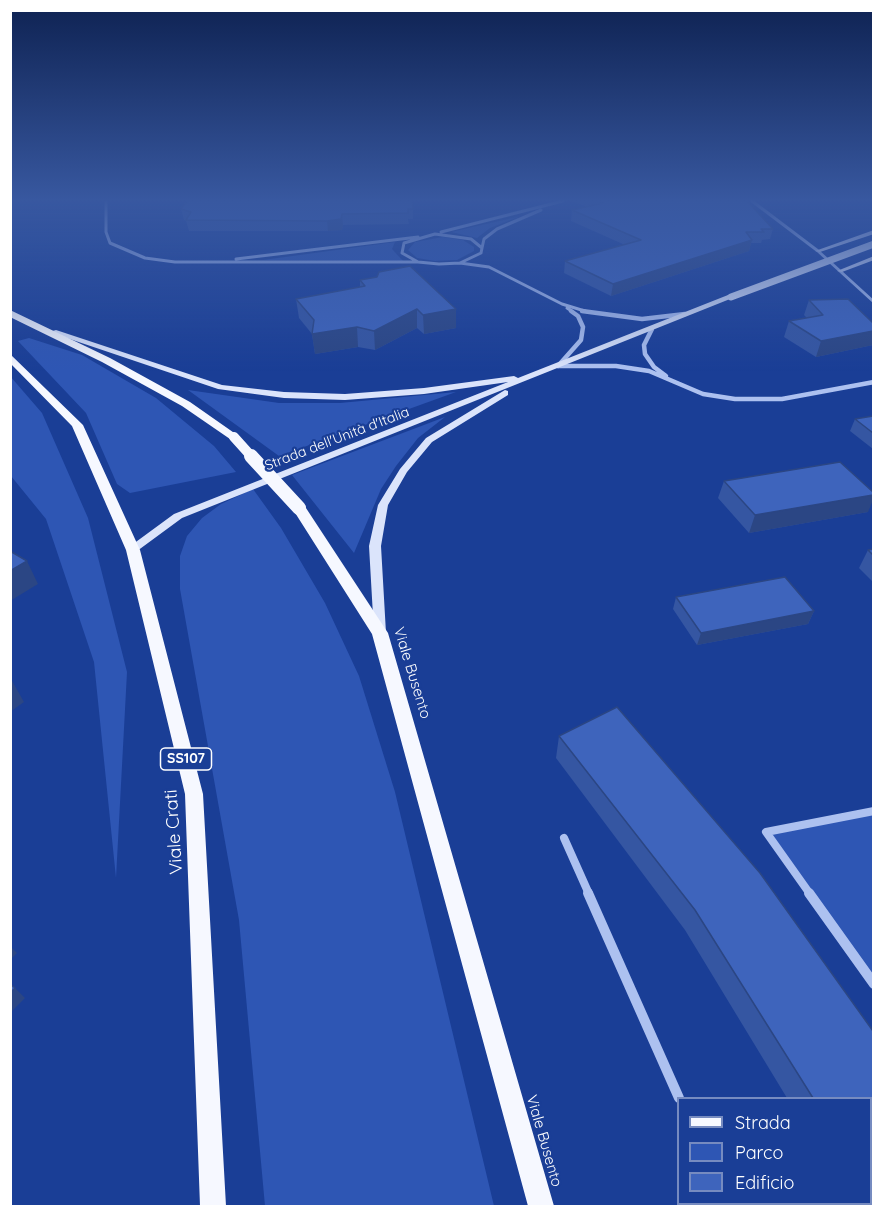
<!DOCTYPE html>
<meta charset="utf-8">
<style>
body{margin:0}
#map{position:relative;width:884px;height:1217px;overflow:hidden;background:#1a3e96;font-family:Quicksand,sans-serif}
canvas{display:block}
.frame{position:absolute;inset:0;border:12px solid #fff;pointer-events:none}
.legend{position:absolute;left:677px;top:1097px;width:195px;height:108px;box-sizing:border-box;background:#1a3e96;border:2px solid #768bc0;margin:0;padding:8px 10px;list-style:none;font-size:18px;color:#fff}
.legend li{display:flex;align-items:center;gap:12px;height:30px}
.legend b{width:30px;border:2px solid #768bc0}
</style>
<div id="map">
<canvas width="884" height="1217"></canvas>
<div class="frame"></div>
<ul class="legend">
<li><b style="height:8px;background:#f6f8ff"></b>Strada</li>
<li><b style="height:16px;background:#2e56b4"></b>Parco</li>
<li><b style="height:16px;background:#3e64bc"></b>Edificio</li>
</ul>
</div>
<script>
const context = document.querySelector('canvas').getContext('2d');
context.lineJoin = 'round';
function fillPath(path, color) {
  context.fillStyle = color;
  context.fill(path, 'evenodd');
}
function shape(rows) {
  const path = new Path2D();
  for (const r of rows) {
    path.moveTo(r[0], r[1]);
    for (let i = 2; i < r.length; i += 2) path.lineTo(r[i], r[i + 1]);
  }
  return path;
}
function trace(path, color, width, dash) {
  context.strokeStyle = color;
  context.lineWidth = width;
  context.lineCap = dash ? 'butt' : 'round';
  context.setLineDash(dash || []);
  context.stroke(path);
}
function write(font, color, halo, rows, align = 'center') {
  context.font = font + ' Quicksand,sans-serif';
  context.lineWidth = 4.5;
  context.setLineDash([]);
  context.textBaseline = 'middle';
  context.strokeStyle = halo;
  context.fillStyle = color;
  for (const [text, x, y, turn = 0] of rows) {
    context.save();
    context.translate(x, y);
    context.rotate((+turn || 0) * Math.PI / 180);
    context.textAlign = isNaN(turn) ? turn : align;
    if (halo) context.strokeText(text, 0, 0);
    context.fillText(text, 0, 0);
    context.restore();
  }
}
const green = shape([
 [521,216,490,228,477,238,451,232],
 [443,237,463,240,474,247,474,251,457,260,435,261,417,258,408,250,415,242],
 [395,242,392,249,403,261,263,260],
 [29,338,82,355,156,398,214,446,236,472,130,493,117,484,86,413,18,341],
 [10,376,42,413,88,518,127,672,116,878,94,662,46,519,11,476],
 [188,390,279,403,340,403,456,392,279,456],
 [445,417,418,438,396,466,381,489,354,553,292,475],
 [253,489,281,528,325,603,359,676,395,792,494,1206,265,1206,239,920,180,589,180,556,187,536,202,518,221,504],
 [873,811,873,984,766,832]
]);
const streetFar3 = shape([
 [106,201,106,232,110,243,145,258,175,262,418,262],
 [752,201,818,251,874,302],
 [441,232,563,201],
 [435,234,471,239,482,248,481,253,460,263,439,264,418,262,402,253,404,243,435,234],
 [482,248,484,239,497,229,541,210],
 [236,259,418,237],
 [460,263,489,267,562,304,588,312],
 [567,308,573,312]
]);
const streetFar2 = shape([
 [582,311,642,319,685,314],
 [652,329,644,345,645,354,654,367,666,376],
 [558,366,616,366,649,371,703,394,735,399,782,399,874,382],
 [558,366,581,340,583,327,578,316,571,311]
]);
const streetFar1 = shape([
 [564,838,589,894],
 [810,894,766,832,874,811]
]);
const street = shape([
 [588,893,679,1098],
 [809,893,874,984]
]);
const secondary = shape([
 [874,230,874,234,820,252,815,251,874,230],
 [874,256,874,260,842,272,837,271,874,256],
 [728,295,735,297,182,518,133,554,127,550,129,547,174,514,508,382,424,394,345,400,284,398,218,389,49,332,56,330,222,385,284,392,345,394,424,388,514,376,518,378,728,295],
 [505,390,508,391,508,395,432,442,407,472,388,505,381,546,386,633,384,636,376,636,374,633,369,546,378,505,400,469,426,438,505,390]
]);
const primary = shape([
 [10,310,110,358,190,402,240,437,234,440,230,439,182,406,102,362,10,317,10,310],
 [10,354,83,425,140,550,203,794,226,1206,200,1206,185,794,126,550,72,426,10,363,10,354],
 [299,504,304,505,388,633,554,1206,528,1206,372,634,292,508,299,504]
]);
const secondaryBridge = shape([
 [731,297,874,244]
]);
const primaryBridgeFar1 = shape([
 [234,437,252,457]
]);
const primaryBridge = shape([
 [251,456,299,508]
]);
const wall = shape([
 [572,201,747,201,773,229,770,239,762,240,761,243,751,243,749,251,611,296,564,273,565,261,625,245,571,221,572,210,587,207],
 [181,209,413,209,413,219,408,219,409,224,343,225,342,230,328,231,189,231,186,221,184,220],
 [377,277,456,328,424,334,417,328,375,350,358,347,315,354,312,334,299,318,296,299,360,287,360,280],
 [809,300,873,323,873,345,816,357,784,337,789,321,807,318,804,315],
 [873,416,873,449,850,431,855,419],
 [724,481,868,512,749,533,718,498],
 [873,549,873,582,859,568,868,550],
 [676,597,814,611,808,624,697,645,673,609],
 [559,736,873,1031,873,1206,853,1206,851,1203,870,1203,870,1098,787,1098,685,930,556,758]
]);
const shadedWall = shape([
 [342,214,343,225,342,230,328,231,327,221],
 [752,240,749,251,611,296,613,284],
 [417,309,417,328,375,350,374,331],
 [456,309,456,328,424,334,423,315],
 [357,327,358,347,315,354,312,334],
 [873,331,873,345,816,357,821,341],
 [873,495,873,500,868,512,749,533,755,515],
 [27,561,38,584,10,601,10,571],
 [814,611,808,624,697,645,701,633],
 [11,679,24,702,10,712,10,680],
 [10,946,17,953,10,960],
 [15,988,25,998,10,1013,10,993]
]);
const building = shape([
 [187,201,412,201,413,209,408,209,408,213,342,214,341,219,327,221,186,220,191,212,181,209,187,201],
 [598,201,747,201,773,229,761,229,764,232,746,232,752,240,613,284,565,261,641,240,572,210,603,203,598,201],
 [410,266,456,309,423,315,417,309,374,331,357,327,312,334,314,320,296,299,365,286,360,280,377,277,379,272,410,266],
 [848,299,873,323,873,331,821,341,789,321,823,315,809,300,848,299],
 [873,416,873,433,855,419,873,416],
 [840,462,873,492,873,495,755,515,724,481,840,462],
 [873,549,873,555,868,550,873,549],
 [10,551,27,561,10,571,10,551],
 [785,577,814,611,701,633,676,597,785,577],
 [617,707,760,873,873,1031,873,1196,870,1191,870,1098,813,1098,695,910,559,736,617,707],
 [10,984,15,988,10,993,10,984]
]);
const farStreetnames = [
 ["Strada dell'Unità d'Italia",337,439,-21]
];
const shields = [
 [186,759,51]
];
const shieldNames = [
 ["SS107",186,759]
];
const streetNames = [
 ["Viale Busento",412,673,73],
 ["Viale Busento",544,1141,74]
];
const nearStreetnames = [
 ["Viale Crati",174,832,-94]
];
fillPath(green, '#2e56b4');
trace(streetFar3, '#adc1f0', 3);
trace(streetFar2, '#adc1f0', 4.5);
trace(streetFar1, '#adc1f0', 8);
trace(street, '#adc1f0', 10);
fillPath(secondary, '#dbe4fb');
fillPath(primary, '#f6f8ff');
trace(secondaryBridge, '#dbe4fb', 7);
trace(primaryBridgeFar1, '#f6f8ff', 10);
trace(primaryBridge, '#f6f8ff', 14);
fillPath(wall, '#3556a2');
fillPath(shadedWall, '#2b4684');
fillPath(building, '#3e64bc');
trace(building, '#2b4684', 1.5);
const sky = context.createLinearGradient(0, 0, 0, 371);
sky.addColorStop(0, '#0e2252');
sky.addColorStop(0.54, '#3858a0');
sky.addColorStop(1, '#3858a000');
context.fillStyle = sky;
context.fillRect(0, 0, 884, 371);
write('14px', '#fff', '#1a3e96', farStreetnames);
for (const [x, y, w] of shields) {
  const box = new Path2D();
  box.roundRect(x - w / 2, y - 11, w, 22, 4.5);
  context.fillStyle = '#1a3e96';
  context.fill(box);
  trace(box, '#fff', 1.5);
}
write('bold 14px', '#fff', null, shieldNames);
write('15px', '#fff', '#1a3e96', streetNames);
write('18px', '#fff', '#1a3e96', nearStreetnames);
</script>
